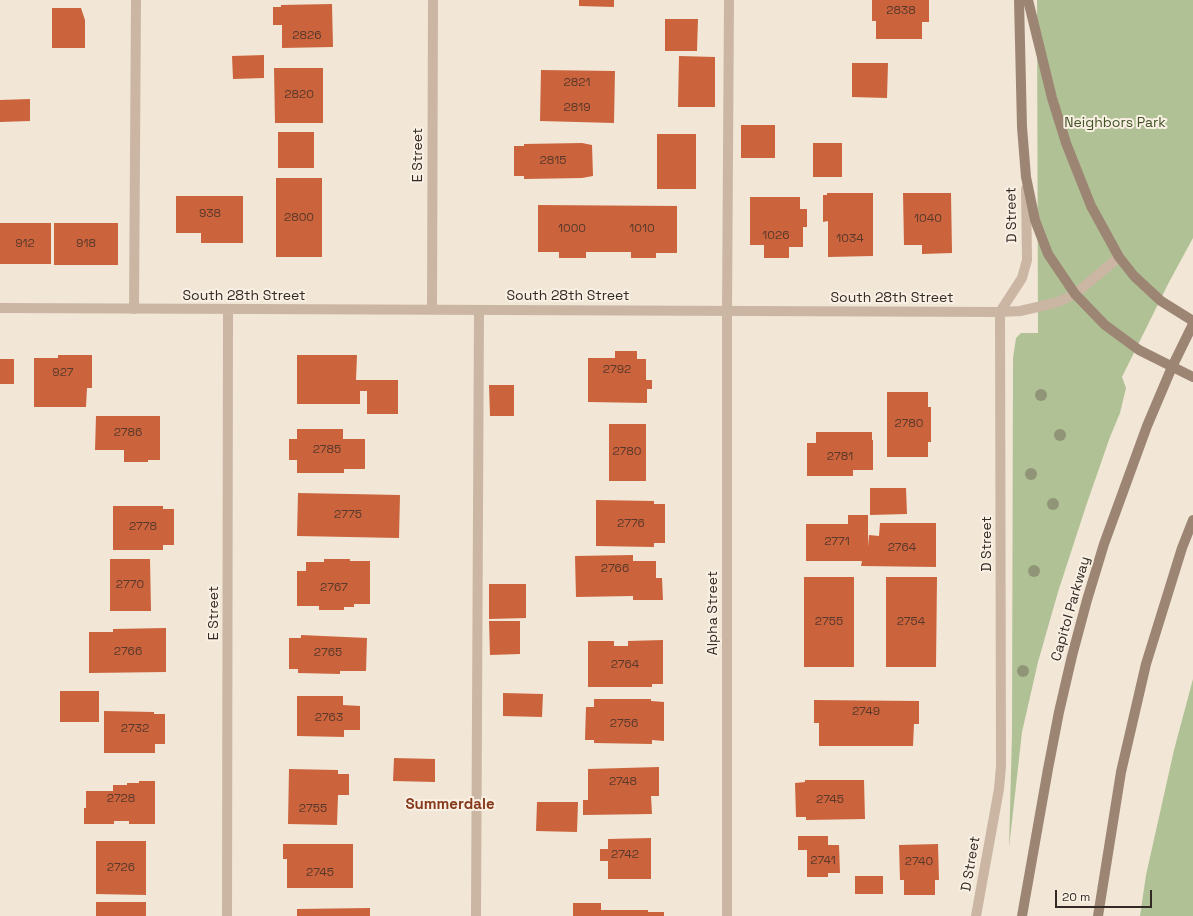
<!DOCTYPE html>
<style>
body{margin:0}
#map{position:relative;width:1193px;height:916px;overflow:hidden;background:#f2e6d7;font-family:"Space Grotesk",sans-serif}
canvas{display:block}
.scale{position:absolute;left:1055px;top:890px;width:97px;height:18px;box-sizing:border-box;border:2px solid #342a25;border-top:0;padding-left:5px;font-size:12px;line-height:14px;white-space:nowrap;color:#342a25;-webkit-text-stroke:3px #f9f0e3;paint-order:stroke}
</style>
<div id="map">
<canvas width="1193" height="916"></canvas>
<div class="scale">20 m</div>
</div>
<script>
const context = document.querySelector('canvas').getContext('2d');
context.lineJoin = 'round';
function fillPath(path, color) {
  context.fillStyle = color;
  context.fill(path, 'evenodd');
}
function shape(rows) {
  const path = new Path2D();
  for (const r of rows) {
    path.moveTo(r[0], r[1]);
    for (let i = 2; i < r.length; i += 2) path.lineTo(r[i], r[i + 1]);
  }
  return path;
}
function trace(path, color, width, dash) {
  context.strokeStyle = color;
  context.lineWidth = width;
  context.lineCap = dash ? 'butt' : 'round';
  context.setLineDash(dash || []);
  context.stroke(path);
}
function write(font, color, halo, rows, align = 'center') {
  context.font = font + ' "Space Grotesk",sans-serif';
  context.lineWidth = 4;
  context.setLineDash([]);
  context.textBaseline = 'middle';
  context.strokeStyle = halo;
  context.fillStyle = color;
  for (const [text, x, y, turn = 0] of rows) {
    context.save();
    context.translate(x, y);
    context.rotate((+turn || 0) * Math.PI / 180);
    context.textAlign = isNaN(turn) ? turn : align;
    if (halo) context.strokeText(text, 0, 0);
    context.fillText(text, 0, 0);
    context.restore();
  }
}
const green = shape([
 [1037,0,1193,0,1193,238,1168,284,1122,377,1126,388,1120,413,1110,437,1086,506,1058,592,1038,662,1022,732,1009,848,1012,734,1013,358,1016,338,1021,333,1038,333],
 [1193,679,1193,916,1140,916,1146,875,1174,750]
]);
const building = shape([
 [579,0,614,0,614,7,579,6],
 [872,0,929,0,929,22,922,22,922,39,876,39,876,21,872,21],
 [332,4,333,47,282,48,282,25,273,25,273,7,281,7,281,5],
 [52,8,81,8,85,20,85,48,52,48],
 [665,19,698,19,697,51,665,51],
 [264,55,264,78,233,79,232,56],
 [679,56,715,57,715,107,678,107],
 [852,63,888,63,887,98,852,97],
 [274,68,323,68,323,123,275,123],
 [541,70,615,71,614,123,540,121],
 [30,99,30,121,0,122,0,100],
 [741,125,775,125,775,158,741,158],
 [278,132,314,132,314,168,278,168],
 [657,134,696,134,696,189,657,189],
 [582,143,592,145,593,176,582,178,524,179,524,176,514,176,514,146,524,146,524,144],
 [813,143,842,143,842,177,813,177],
 [276,178,322,178,322,257,276,257],
 [827,193,873,193,873,256,828,257,828,221,823,222,823,195,827,195],
 [903,193,951,193,952,253,922,254,922,245,904,245],
 [176,196,243,196,243,243,201,243,201,233,176,233],
 [750,197,800,197,800,209,807,209,807,227,803,227,803,247,789,247,789,258,764,258,764,245,750,245],
 [538,205,677,206,677,253,656,253,656,258,631,258,631,252,586,252,586,258,559,258,559,252,538,252],
 [0,223,51,223,51,264,0,264],
 [54,223,118,223,118,265,54,265],
 [615,351,637,351,637,359,646,359,646,380,652,380,652,389,647,389,647,403,588,402,588,358,615,358],
 [58,355,92,355,92,388,87,388,86,407,34,407,34,358,58,358],
 [297,355,357,355,356,380,398,380,398,414,367,414,367,391,360,391,360,404,297,404],
 [0,359,14,359,14,384,0,384],
 [489,385,514,385,514,416,490,416],
 [887,392,928,392,928,407,931,407,931,442,928,442,928,457,887,457],
 [96,416,160,416,160,460,148,460,148,462,124,462,124,450,95,450],
 [609,424,646,424,646,481,609,481],
 [297,429,343,429,343,439,365,439,365,469,344,469,344,473,297,473,297,460,289,460,289,439,297,439],
 [816,432,872,432,872,440,873,440,873,470,853,470,853,476,807,476,807,443,816,443],
 [870,488,906,488,907,514,870,515],
 [298,493,400,495,399,538,297,536],
 [596,500,654,501,654,504,665,504,665,543,654,543,654,547,596,546],
 [113,506,163,506,163,509,174,509,174,545,163,545,163,550,113,550],
 [848,515,868,515,868,547,869,535,879,536,880,523,936,523,936,567,861,566,862,561,806,561,806,524,848,524],
 [633,555,633,561,656,561,656,578,662,578,663,600,633,600,633,596,576,597,575,556],
 [110,559,150,559,151,611,110,611],
 [324,559,350,559,350,561,370,561,370,604,354,604,354,607,344,607,344,610,319,610,319,606,297,606,297,571,306,571,306,562,324,562],
 [804,577,854,577,854,667,804,667],
 [886,577,937,577,936,667,886,667],
 [489,584,526,584,526,618,489,619],
 [489,621,520,621,520,654,490,655],
 [166,628,166,672,89,673,89,632,113,632,113,629],
 [301,635,367,638,366,671,340,671,340,674,298,673,298,669,289,669,289,638,301,638],
 [663,640,663,684,652,684,652,687,588,687,588,641,614,641,614,646,628,646,628,641],
 [60,691,99,691,99,722,60,722],
 [503,693,543,694,542,717,503,716],
 [297,696,343,696,343,705,360,706,360,730,344,730,344,737,297,736],
 [594,699,651,699,651,701,664,702,664,741,652,740,652,744,594,743,594,740,585,740,586,707,594,707],
 [814,700,919,701,919,724,914,724,913,746,819,746,819,723,814,723],
 [104,711,154,712,154,714,165,714,165,744,155,744,155,753,104,753],
 [394,758,435,759,435,782,393,781],
 [659,767,659,796,651,796,652,814,583,815,583,800,588,800,588,769],
 [289,769,338,770,338,774,349,774,349,795,338,795,337,825,288,824],
 [805,780,864,780,865,819,806,820,806,817,796,817,795,783,805,782],
 [139,781,155,781,155,824,129,824,129,821,114,821,114,824,84,824,84,808,86,808,86,791,113,791,113,785,127,785,127,783,139,783],
 [537,802,578,802,577,832,536,831],
 [798,836,828,836,828,845,839,845,840,873,828,873,828,877,807,877,807,850,798,850],
 [651,838,651,879,608,879,608,861,600,861,600,849,608,849,608,839],
 [96,841,146,841,146,895,96,894],
 [283,844,353,844,353,888,287,888,287,859,283,859],
 [938,844,939,880,935,880,935,895,904,895,904,880,900,880,899,845],
 [855,876,883,876,883,894,855,894],
 [96,902,146,902,146,916,96,916],
 [573,903,601,903,601,910,648,910,648,912,664,912,664,916,573,916],
 [370,908,370,916,297,916,297,909]
]);
const lane = shape([
 [134,309,136,0],
 [727,311,729,0],
 [476,916,479,310]
]);
const street = shape([
 [0,308,1000,312,1020,311,1042,306,1058,302,1075,294,1119,257],
 [432,310,433,0],
 [227,916,228,310],
 [727,916,727,311],
 [976,916,999,789,1001,766,1000,312,1022,278,1027,260,1026,189]
]);
const secondary = shape([
 [1019,0,1022,127,1026,177,1035,220,1048,254,1075,294,1105,325,1139,350,1193,377],
 [1028,0,1052,98,1066,143,1091,206,1119,257,1134,276,1161,301,1193,321],
 [1022,916,1048,769,1059,712,1072,656,1087,600,1104,544,1147,426,1172,367,1193,324],
 [1098,916,1121,772,1146,664,1182,548,1193,520]
]);
const trees = [
 [1041,395],
 [1060,435],
 [1031,474],
 [1053,504],
 [1034,571],
 [1023,671]
];
const numberNames = [
 ["2838",901,11],
 ["2826",307,36],
 ["2821",577,83],
 ["2820",299,95],
 ["2819",577,108],
 ["2815",553,161],
 ["938",210,214],
 ["2800",299,218],
 ["1040",928,219],
 ["1000",572,229],
 ["1010",642,229],
 ["1026",776,236],
 ["1034",850,239],
 ["912",25,244],
 ["918",86,244],
 ["2792",617,370],
 ["927",63,373],
 ["2780",909,424],
 ["2786",128,433],
 ["2785",327,450],
 ["2780",627,452],
 ["2781",840,457],
 ["2775",348,515],
 ["2776",631,524],
 ["2778",143,527],
 ["2771",837,542],
 ["2764",902,548],
 ["2766",615,569],
 ["2770",130,585],
 ["2767",334,588],
 ["2755",829,622],
 ["2754",911,622],
 ["2766",128,652],
 ["2765",328,653],
 ["2764",625,665],
 ["2749",866,712],
 ["2763",329,718],
 ["2756",624,724],
 ["2732",135,729],
 ["2748",623,782],
 ["2728",121,799],
 ["2745",830,800],
 ["2755",313,809],
 ["2742",625,855],
 ["2741",823,861],
 ["2740",919,862],
 ["2726",121,868],
 ["2745",320,873]
];
const parkNames = [
 ["Neighbors Park",1115,123]
];
const streetNames = [
 ["E Street",418,155,-90],
 ["D Street",1012,215,-91],
 ["South 28th Street",244,296],
 ["South 28th Street",568,296],
 ["South 28th Street",892,298],
 ["D Street",987,544,-90],
 ["Capitol Parkway",1071,609,-74],
 ["E Street",214,613,-90],
 ["Alpha Street",713,613,-90],
 ["D Street",971,864,-80]
];
const neighbourhoodNames = [
 ["Summerdale",450,805]
];
fillPath(green, '#b1c196');
fillPath(building, '#cb643c');
trace(lane, '#cab6a3', 10);
trace(street, '#cab6a3', 10);
trace(secondary, '#9d8574', 10);
context.fillStyle = '#919577';
for (const [x, y] of trees) {
  context.beginPath();
  context.arc(x, y, 6, 0, 2 * Math.PI);
  context.fill();
}
write('12px', '#5a382b', null, numberNames);
write('14px', '#425328', '#f9f0e3', parkNames);
write('14px', '#342a25', '#f9f0e3', streetNames);
write('bold 15px', '#86391b', '#f9f0e3', neighbourhoodNames);
</script>
